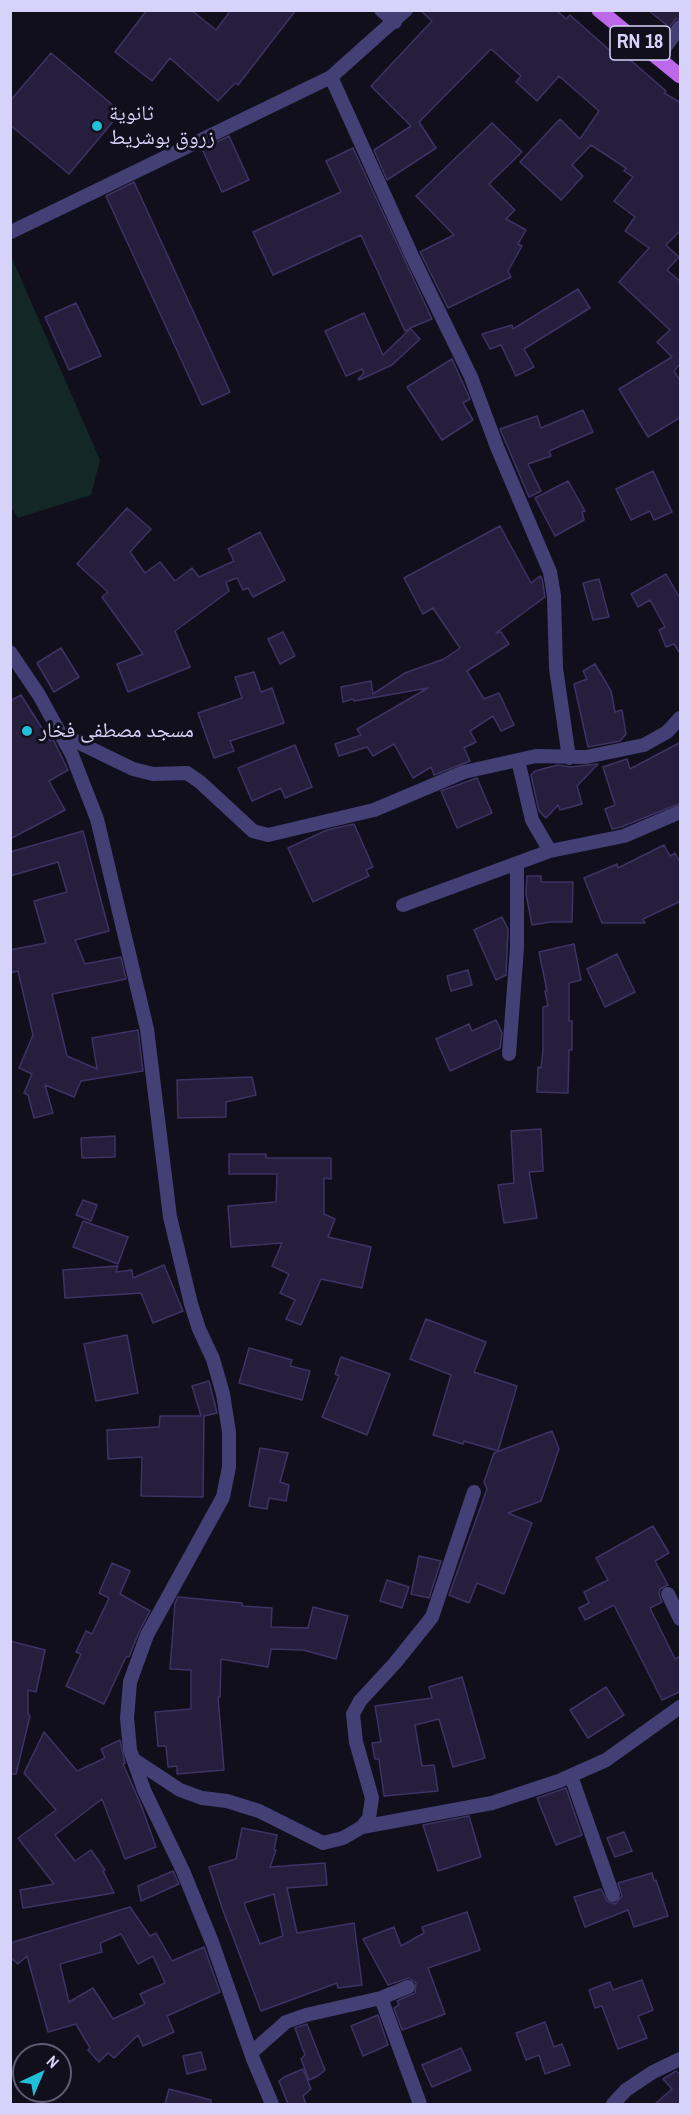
<!DOCTYPE html>
<meta charset="utf-8">
<style>
body{margin:0}
#map{position:relative;width:691px;height:2115px;overflow:hidden;background:#120f1d;font-family:"Archivo Narrow",sans-serif}
canvas{display:block}
.frame{position:absolute;inset:0;border:12px solid #d7d2f9;pointer-events:none}
.north{position:absolute;left:12px;top:2043px;width:60px;height:60px;box-sizing:border-box;background:#120f1d;border:2px solid #615d75;border-radius:50%;rotate:44deg;font-size:16px;font-weight:700;line-height:24px;text-align:center;color:#d7d2f9}
.north::after{content:'';display:block;margin:auto;width:21px;height:27px;background:#1fc0d8;clip-path:polygon(50% 0,100% 100%,50% 72%,0 100%)}
</style>
<div id="map">
<canvas width="691" height="2115"></canvas>
<div class="frame"></div>
<div class="north">N</div>
</div>
<script>
const context = document.querySelector('canvas').getContext('2d');
context.lineJoin = 'round';
function fillPath(path, color) {
  context.fillStyle = color;
  context.fill(path, 'evenodd');
}
function shape(rows) {
  const path = new Path2D();
  for (const r of rows) {
    path.moveTo(r[0], r[1]);
    for (let i = 2; i < r.length; i += 2) path.lineTo(r[i], r[i + 1]);
  }
  return path;
}
function trace(path, color, width, dash) {
  context.strokeStyle = color;
  context.lineWidth = width;
  context.lineCap = dash ? 'butt' : 'round';
  context.setLineDash(dash || []);
  context.stroke(path);
}
function write(font, color, halo, rows, align = 'center') {
  context.font = font + ' "Archivo Narrow","Noto Naskh Arabic",sans-serif';
  context.lineWidth = 6;
  context.setLineDash([]);
  context.textBaseline = 'middle';
  context.strokeStyle = halo;
  context.fillStyle = color;
  for (const [text, x, y, turn = 0] of rows) {
    context.save();
    context.translate(x, y);
    context.rotate((+turn || 0) * Math.PI / 180);
    context.textAlign = isNaN(turn) ? turn : align;
    if (halo) context.strokeText(text, 0, 0);
    context.fillText(text, 0, 0);
    context.restore();
  }
}
const green = shape([
 [11,256,100,460,91,495,18,518,10,505]
]);
const building = shape([
 [147,10,191,10,216,30,231,10,296,10,238,85,235,83,218,101,170,58,152,81,115,52,147,10],
 [420,10,556,10,566,19,570,15,616,56,620,51,666,91,664,93,681,103,681,230,666,245,679,257,667,270,681,282,681,367,679,365,674,371,681,382,681,417,648,437,619,389,672,357,657,342,670,330,619,282,649,248,625,231,635,217,614,201,633,177,624,171,626,168,591,145,572,165,583,176,561,200,520,162,560,119,580,139,599,111,559,76,537,101,516,82,521,76,491,49,419,122,436,148,387,180,374,150,411,126,371,86,432,21,420,10],
 [648,10,681,10,681,18,676,19,669,27,648,10],
 [51,53,121,112,69,174,10,125,10,101,51,53],
 [492,123,522,152,489,184,515,210,506,219,526,230,518,244,522,246,508,271,511,277,448,308,420,252,454,235,416,196,492,123],
 [229,136,249,180,222,192,202,149,229,136],
 [353,148,432,319,410,328,420,339,392,365,359,380,358,379,364,373,362,369,346,376,325,331,364,313,383,355,410,329,405,331,361,235,273,275,253,232,341,192,326,161,353,148],
 [134,182,230,392,202,405,106,196,134,182],
 [578,289,590,308,524,349,534,367,516,376,501,345,490,349,482,334,512,325,513,329,578,289],
 [76,303,101,356,69,370,45,317,76,303],
 [452,359,470,399,463,403,473,420,442,440,407,387,452,359],
 [583,410,593,432,549,451,551,456,528,464,541,491,529,497,500,429,537,416,541,428,583,410],
 [653,471,672,512,654,520,650,511,631,520,616,489,653,471],
 [568,481,585,511,582,512,584,520,555,536,535,498,568,481],
 [127,508,151,529,130,552,145,573,160,562,175,581,192,568,199,577,234,561,228,549,260,532,285,580,253,597,248,588,243,590,237,578,226,582,229,591,175,631,190,667,128,692,117,664,143,654,102,597,108,592,77,564,127,508],
 [500,526,531,583,540,576,542,578,545,597,496,633,501,632,509,644,467,671,484,699,499,693,514,725,501,731,493,716,470,731,476,742,464,748,470,761,434,775,431,767,413,778,394,744,373,756,367,747,339,756,335,744,361,735,357,729,428,688,354,701,353,699,343,702,341,687,371,681,373,694,405,673,444,659,460,648,433,608,423,614,404,578,500,526],
 [666,574,681,600,681,655,674,644,666,647,659,630,665,627,650,600,638,607,631,594,666,574],
 [599,579,609,617,593,620,583,583,599,579],
 [283,632,295,656,280,664,268,639,283,632],
 [61,648,79,677,54,692,37,663,61,648],
 [595,664,611,691,615,712,622,710,626,734,620,741,588,747,574,684,587,679,583,671,595,664],
 [254,672,261,692,272,688,284,723,230,741,234,751,214,758,198,713,242,698,235,677,254,672],
 [21,695,50,741,53,739,68,770,49,781,65,810,10,839,10,701,21,695],
 [681,742,681,803,621,827,612,829,605,809,615,805,603,767,627,759,630,769,681,742],
 [295,745,312,787,285,798,281,788,252,801,238,768,295,745],
 [598,764,577,786,582,804,560,810,558,805,546,818,539,811,531,775,535,771,558,765,570,767,598,764],
 [477,778,492,813,457,828,441,791,477,778],
 [354,824,373,867,366,870,369,876,313,902,288,848,327,830,354,824],
 [83,831,109,931,75,940,85,964,121,957,126,979,52,994,67,1056,97,1069,92,1038,138,1030,143,1071,81,1081,74,1097,45,1085,53,1113,34,1118,28,1095,24,1093,32,1074,19,1068,33,1035,18,971,10,973,10,950,46,943,34,901,67,892,58,862,10,876,10,852,83,831],
 [664,845,670,856,675,853,681,864,681,901,643,919,645,923,602,923,584,878,617,864,618,868,664,845],
 [527,876,541,876,541,882,573,882,572,922,550,922,532,925,526,894,527,876],
 [502,917,508,929,506,975,496,980,474,930,502,917],
 [574,944,581,980,569,983,569,1021,572,1021,572,1050,569,1050,568,1093,537,1092,538,1067,541,1068,543,1051,543,1007,548,1006,545,991,547,991,539,952,574,944],
 [617,954,635,992,605,1007,587,969,617,954],
 [468,970,472,985,451,991,447,976,468,970],
 [496,1020,502,1033,500,1048,450,1071,436,1039,469,1024,472,1031,496,1020],
 [252,1077,256,1095,226,1102,226,1117,178,1118,177,1080,252,1077],
 [541,1129,543,1171,529,1172,537,1218,504,1223,498,1185,514,1183,511,1131,541,1129],
 [115,1136,115,1157,82,1158,81,1138,115,1136],
 [229,1154,266,1154,266,1158,331,1158,331,1179,324,1178,324,1214,335,1219,328,1237,371,1247,362,1288,321,1279,301,1325,286,1319,295,1300,280,1293,289,1274,272,1266,282,1243,231,1247,228,1206,276,1202,277,1174,229,1174,229,1154],
 [83,1200,97,1205,91,1221,76,1215,83,1200],
 [83,1221,128,1237,118,1264,73,1247,83,1221],
 [164,1265,183,1311,153,1323,141,1293,65,1298,63,1270,118,1266,116,1272,132,1270,133,1278,164,1265],
 [426,1319,486,1342,474,1372,517,1386,498,1451,464,1441,463,1444,433,1435,451,1375,410,1359,426,1319],
 [127,1335,138,1393,96,1401,84,1344,127,1335],
 [249,1348,292,1360,290,1366,310,1371,302,1400,239,1383,249,1348],
 [341,1357,390,1374,367,1435,322,1417,339,1376,335,1374,341,1357],
 [209,1381,217,1413,204,1416,203,1497,141,1496,142,1457,108,1459,107,1430,159,1427,160,1416,201,1416,192,1386,209,1381],
 [552,1431,559,1449,541,1501,508,1513,532,1523,504,1594,477,1583,469,1603,449,1595,487,1489,484,1482,494,1453,552,1431],
 [260,1448,288,1453,280,1482,289,1485,286,1501,269,1498,267,1509,249,1506,260,1448],
 [653,1526,669,1553,655,1561,668,1585,660,1589,659,1594,662,1602,650,1608,675,1659,681,1656,681,1691,662,1700,614,1605,585,1620,579,1608,589,1603,584,1592,608,1580,596,1558,653,1526],
 [419,1556,441,1561,429,1598,411,1594,419,1556],
 [112,1563,130,1571,120,1594,150,1611,139,1632,129,1657,126,1657,104,1704,66,1686,81,1654,76,1652,86,1631,92,1634,109,1598,99,1593,112,1563],
 [387,1580,409,1587,402,1608,380,1601,387,1580],
 [178,1597,242,1603,242,1606,272,1608,271,1627,308,1628,313,1607,348,1616,336,1659,303,1650,271,1649,268,1667,221,1659,220,1697,218,1697,224,1770,177,1774,177,1766,168,1767,166,1746,158,1746,155,1712,191,1709,191,1670,170,1669,175,1603,178,1597],
 [10,1641,45,1650,36,1692,28,1690,28,1714,30,1716,16,1774,10,1774,10,1641],
 [462,1677,485,1758,453,1767,439,1719,415,1725,422,1766,434,1765,438,1791,384,1796,379,1759,375,1759,372,1743,381,1742,375,1706,432,1698,429,1687,462,1677],
 [606,1687,624,1715,588,1738,570,1710,606,1687],
 [44,1732,77,1771,105,1758,101,1749,120,1740,125,1763,123,1764,141,1805,156,1847,125,1859,102,1799,55,1835,75,1861,91,1850,105,1870,103,1871,114,1893,23,1908,20,1890,54,1884,18,1838,56,1810,24,1773,44,1732],
 [566,1788,582,1835,556,1845,537,1798,566,1788],
 [469,1816,481,1857,438,1871,423,1825,469,1816],
 [242,1828,277,1835,274,1850,276,1850,270,1867,325,1863,327,1885,287,1888,297,1933,354,1923,362,1985,338,1988,337,1983,261,2011,222,1908,209,1867,236,1859,242,1828],
 [274,1894,283,1936,260,1944,244,1903,274,1894],
 [624,1832,632,1851,615,1857,607,1838,624,1832],
 [173,1871,179,1884,141,1901,138,1886,173,1871],
 [652,1873,654,1881,656,1880,668,1916,634,1927,628,1910,585,1927,574,1897,601,1889,607,1901,615,1904,622,1896,618,1883,652,1873],
 [130,1907,150,1936,156,1933,172,1961,204,1947,220,1992,167,2016,174,2032,143,2046,138,2035,114,2058,108,2053,99,2062,88,2050,90,2048,76,2024,48,2032,27,1956,18,1964,10,1957,10,1943,130,1907],
 [121,1934,138,1964,153,1956,165,1983,140,1994,145,2004,113,2019,93,1988,69,2002,60,1964,102,1952,100,1943,121,1934],
 [467,1912,480,1950,428,1968,445,2014,402,2030,394,2008,399,2005,397,2001,415,1993,416,1983,409,1978,388,1985,363,1939,394,1927,401,1946,424,1933,422,1927,467,1912],
 [642,1980,653,2010,638,2016,647,2038,618,2049,602,2006,595,2008,589,1990,610,1982,613,1990,642,1980],
 [378,2015,388,2045,363,2056,351,2026,378,2015],
 [545,2022,554,2047,562,2044,570,2065,545,2074,539,2055,526,2060,516,2033,545,2022],
 [307,2024,325,2070,318,2076,309,2080,301,2059,305,2055,295,2028,307,2024],
 [461,2048,471,2070,432,2087,422,2065,461,2048],
 [201,2052,206,2069,187,2074,183,2056,201,2052],
 [303,2069,311,2089,303,2096,306,2104,288,2104,279,2081,284,2077,303,2069],
 [676,2071,681,2075,681,2104,655,2104,672,2089,663,2079,676,2071],
 [169,2089,211,2100,211,2104,165,2104,169,2089]
]);
const street = shape([
 [381,10,395,22],
 [657,58,680,27],
 [331,77,412,256,471,377,497,447,550,572,554,596,556,668,569,758],
 [11,232,331,77,406,10],
 [10,652,39,695,72,755,97,819,147,1029,170,1217,191,1304,199,1329,213,1359,223,1394,229,1432,229,1467,223,1497,147,1635,130,1682,127,1718,130,1750,144,1790,183,1871,212,1942,253,2059,272,2104],
 [61,734,133,769,153,774,187,773,200,782,253,831,268,835,374,810,464,772,536,756,586,757,644,745,667,732,680,718],
 [518,760,532,820,550,851],
 [403,905,550,851,624,836,680,812],
 [509,1054,517,948,517,863],
 [668,1594,680,1619],
 [133,1759,180,1790,202,1798,227,1801,259,1811,323,1843,343,1838,362,1827,369,1818,372,1798,356,1742,353,1714,360,1701,395,1663,432,1617,474,1492],
 [571,1776,613,1895],
 [362,1827,492,1803,559,1781,606,1760,680,1707],
 [381,1998,420,2104],
 [251,2053,286,2022,306,2015,381,1998,408,1987],
 [613,2104,626,2090,653,2072,680,2059]
]);
const primary = shape([
 [599,10,680,76]
]);
const markers = [
 [97,126,6,"#1fc0d8"],
 [27,731,6,"#1fc0d8"]
];
const shields = [
 [640,43,60]
];
const shieldNames = [
 ["RN 18",640,43]
];
const poiNames = [
 ["ثانوية",109,114],
 ["زروق بوشريط",109,138],
 ["مسجد مصطفى فخار",39,731]
];
fillPath(green, '#132726');
fillPath(building, '#251e3c');
trace(building, '#3e3365', 1.5);
trace(street, '#444076', 14);
trace(primary, '#bd68ea', 15);
for (const [x, y, r, color] of markers) {
  const dot = new Path2D();
  dot.arc(x, y, r, 0, 2 * Math.PI);
  context.fillStyle = color;
  context.fill(dot);
  trace(dot, '#120f1d', 2);
}
for (const [x, y, w] of shields) {
  const box = new Path2D();
  box.roundRect(x - w / 2, y - 17, w, 34, 4.5);
  context.fillStyle = '#120f1d';
  context.fill(box);
  trace(box, '#d7d2f9', 1.5);
}
write('bold 20px', '#d7d2f9', null, shieldNames);
write('21px', '#d7d2f9', '#120f1d', poiNames, 'left');
</script>
